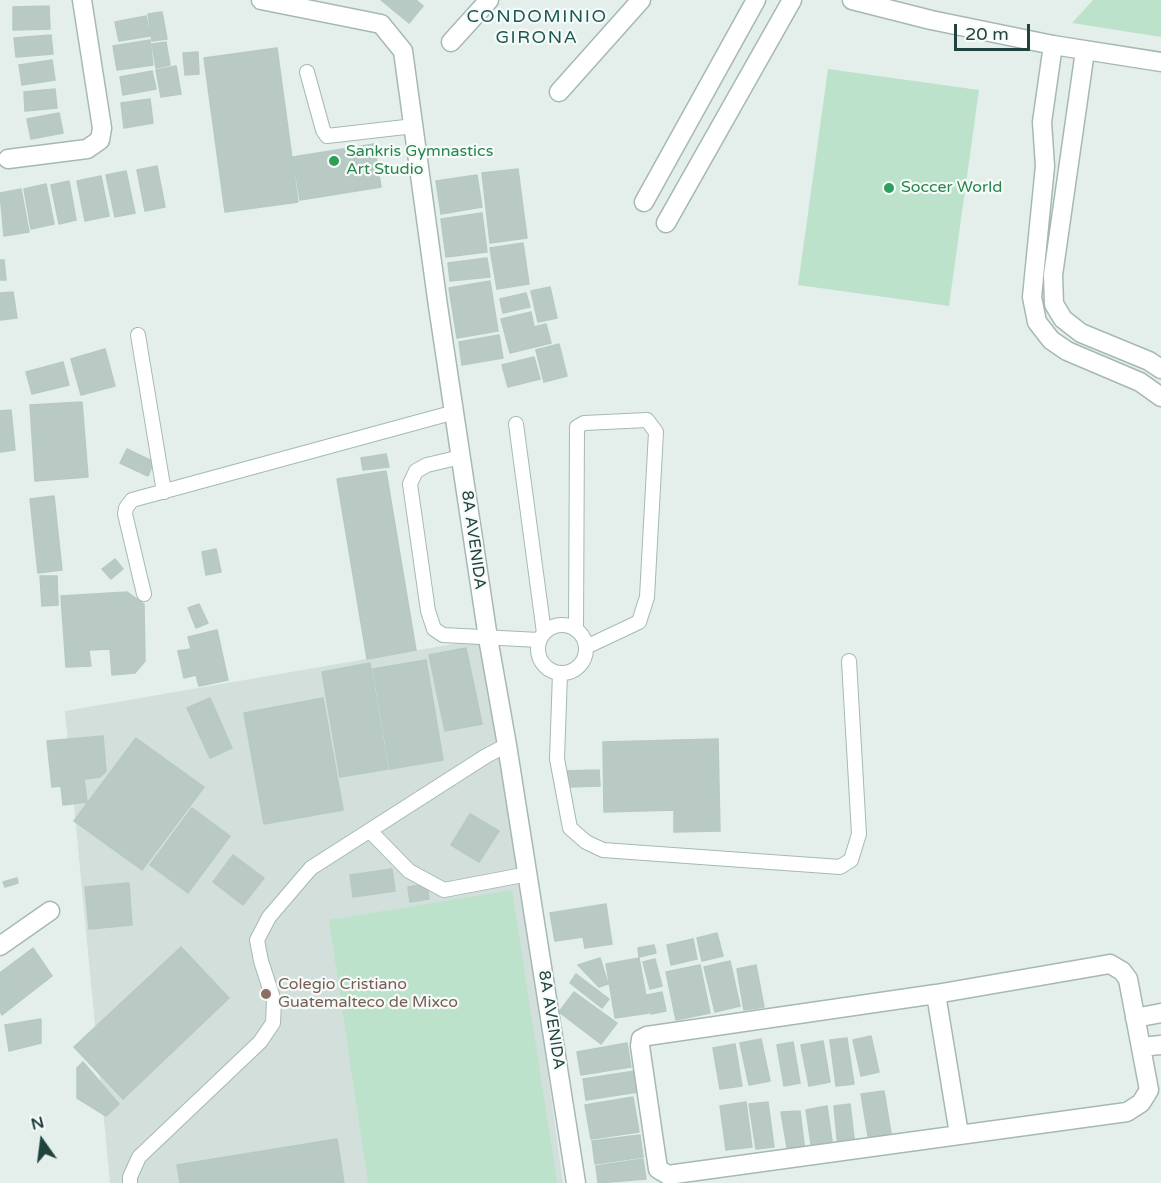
<!DOCTYPE html>
<style>
body{margin:0}
#map{position:relative;width:1161px;height:1183px;overflow:hidden;background:#e4efec;font-family:"Varela Round",sans-serif}
canvas{display:block}
.north{position:absolute;left:12px;top:1111px;width:60px;height:60px;-webkit-text-stroke:4px #f6fbf9;paint-order:stroke;rotate:346deg;font-size:16px;font-weight:700;line-height:24px;text-align:center;color:#21433f}
.north::after{content:'';display:block;margin:auto;width:21px;height:27px;background:#21433f;clip-path:polygon(50% 0,100% 100%,50% 72%,0 100%)}
.scale{position:absolute;left:954px;top:24px;width:76px;height:27px;box-sizing:border-box;border:3px solid #21433f;border-top:0;padding-left:8px;font-size:18px;line-height:21px;white-space:nowrap;color:#21433f;-webkit-text-stroke:4px #f6fbf9;paint-order:stroke}
</style>
<div id="map">
<canvas width="1161" height="1183"></canvas>
<div class="north">N</div>
<div class="scale">20 m</div>
</div>
<script>
const context = document.querySelector('canvas').getContext('2d');
context.lineJoin = 'round';
function fillPath(path, color) {
  context.fillStyle = color;
  context.fill(path, 'evenodd');
}
function shape(rows) {
  const path = new Path2D();
  for (const r of rows) {
    if (r.length === 3) {
      path.moveTo(r[0] + r[2], r[1]);
      path.arc(r[0], r[1], r[2], 0, 2 * Math.PI);
      continue;
    }
    path.moveTo(r[0], r[1]);
    for (let i = 2; i < r.length; i += 2) path.lineTo(r[i], r[i + 1]);
  }
  return path;
}
function trace(path, color, width, dash) {
  context.strokeStyle = color;
  context.lineWidth = width;
  context.lineCap = dash ? 'butt' : 'round';
  context.setLineDash(dash || []);
  context.stroke(path);
}
function write(font, color, halo, rows, align = 'center') {
  context.font = font + ' "Varela Round",sans-serif';
  context.lineWidth = 4.5;
  context.setLineDash([]);
  context.textBaseline = 'middle';
  context.strokeStyle = halo;
  context.fillStyle = color;
  for (const [text, x, y, turn = 0] of rows) {
    context.save();
    context.translate(x, y);
    context.rotate((+turn || 0) * Math.PI / 180);
    context.textAlign = isNaN(turn) ? turn : align;
    if (halo) context.strokeText(text, 0, 0);
    context.fillText(text, 0, 0);
    context.restore();
  }
}
const built = shape([
 [488,638,563,1183,110,1183,65,711]
]);
const green = shape([
 [1093,0,1161,0,1161,37,1072,23],
 [828,69,979,90,949,306,798,285],
 [512,890,557,1183,368,1183,329,920]
]);
const building = shape([
 [381,0,416,0,423,6,409,23,381,0],
 [49,6,50,29,13,30,13,7,49,6],
 [162,12,167,39,152,41,148,14,162,12],
 [146,16,150,36,119,41,115,22,146,16],
 [51,35,53,54,16,57,14,38,51,35],
 [150,40,153,65,117,70,113,46,150,40],
 [166,42,170,65,156,68,152,44,166,42],
 [277,48,298,202,225,212,204,58,277,48],
 [198,52,199,74,185,75,183,53,198,52],
 [52,60,55,80,22,85,19,65,52,60],
 [176,66,181,94,161,97,156,70,176,66],
 [152,71,156,89,123,95,120,77,152,71],
 [55,89,57,108,25,111,24,92,55,89],
 [150,99,153,123,124,128,121,103,150,99],
 [59,113,63,133,31,139,27,119,59,113],
 [374,144,381,187,300,200,293,157,374,144],
 [157,166,165,207,145,211,137,170,157,166],
 [518,169,527,238,490,243,482,173,518,169],
 [126,171,135,213,115,217,106,175,126,171],
 [477,175,482,207,441,214,436,181,477,175],
 [101,176,109,216,85,221,77,181,101,176],
 [69,181,76,220,59,224,51,185,69,181],
 [46,184,54,224,31,229,24,189,46,184],
 [21,189,29,232,4,236,0,193,21,189],
 [482,213,487,252,446,257,441,219,482,213],
 [523,243,529,284,497,289,490,248,523,243],
 [487,258,490,277,450,281,448,263,487,258],
 [0,260,4,260,6,280,0,280,0,260],
 [490,281,498,331,457,338,449,288,490,281],
 [550,287,557,318,538,322,531,291,550,287],
 [13,292,17,318,0,320,0,293,13,292],
 [526,293,530,307,503,313,500,299,526,293],
 [531,312,534,327,546,324,551,343,510,353,501,319,531,312],
 [499,335,503,358,462,365,459,342,499,335],
 [559,344,567,376,544,382,536,350,559,344],
 [105,349,115,386,81,395,71,359,105,349],
 [534,357,540,379,508,387,502,365,534,357],
 [63,362,69,385,32,394,26,372,63,362],
 [82,402,88,477,35,481,30,405,82,402],
 [11,410,15,450,0,452,0,411,11,410],
 [127,449,154,462,148,476,120,463,127,449],
 [386,454,389,467,363,470,361,458,386,454],
 [386,471,416,650,367,659,337,479,386,471],
 [54,496,62,570,38,573,30,499,54,496],
 [216,549,221,572,206,575,202,552,216,549],
 [115,559,123,569,111,579,102,569,115,559],
 [40,576,57,576,58,605,42,606,40,576],
 [127,592,144,604,145,661,135,673,112,675,110,649,89,650,91,666,66,667,61,596,127,592],
 [199,604,208,623,196,628,188,608,199,604],
 [217,630,228,680,199,686,196,675,184,678,178,651,191,649,188,637,217,630],
 [466,648,482,724,445,731,429,655,466,648],
 [426,660,443,760,390,769,373,669,426,660],
 [370,663,388,769,340,777,322,672,370,663],
 [210,698,232,748,210,758,187,708,210,698],
 [323,698,343,810,264,824,244,713,323,698],
 [103,736,106,771,100,777,84,779,87,802,63,805,61,786,52,787,47,741,103,736],
 [136,738,204,787,142,870,74,821,136,738],
 [718,739,720,831,674,832,674,810,604,812,603,742,718,739],
 [599,770,600,786,567,787,565,771,599,770],
 [192,808,230,836,188,893,150,865,192,808],
 [470,814,499,831,479,862,451,845,470,814],
 [233,855,264,878,243,905,213,882,233,855],
 [392,869,395,891,353,897,350,875,392,869],
 [17,878,18,883,5,887,3,882,17,878],
 [129,883,132,925,89,929,85,887,129,883],
 [427,884,429,899,410,902,408,887,427,884],
 [606,904,612,944,585,948,583,937,555,941,550,913,606,904],
 [717,933,723,956,702,961,697,938,717,933],
 [693,939,697,959,671,965,667,945,693,939],
 [654,945,656,953,639,957,638,948,654,945],
 [181,947,229,998,123,1099,74,1047,181,947],
 [33,948,52,976,2,1015,0,1011,0,973,33,948],
 [600,958,608,984,599,987,578,965,600,958],
 [639,958,649,1013,615,1018,606,964,639,958],
 [655,959,662,986,650,989,643,962,655,959],
 [730,961,740,1006,715,1012,704,967,730,961],
 [700,965,710,1013,676,1020,666,972,700,965],
 [756,965,764,1007,744,1010,737,969,756,965],
 [576,974,609,999,602,1008,570,983,576,974],
 [574,992,617,1023,601,1044,559,1012,574,992],
 [662,992,666,1011,651,1014,647,995,662,992],
 [41,1019,41,1043,9,1051,5,1025,41,1019],
 [871,1036,879,1072,861,1076,853,1040,871,1036],
 [847,1038,854,1084,836,1086,830,1040,847,1038],
 [761,1039,770,1081,749,1085,740,1043,761,1039],
 [823,1041,830,1082,809,1086,801,1045,823,1041],
 [793,1042,800,1083,784,1086,777,1045,793,1042],
 [627,1043,631,1067,581,1075,577,1052,627,1043],
 [735,1044,742,1086,720,1089,713,1048,735,1044],
 [83,1062,119,1104,106,1116,77,1098,77,1068,83,1062],
 [635,1071,638,1092,586,1100,583,1079,635,1071],
 [884,1091,892,1139,869,1142,861,1094,884,1091],
 [633,1097,639,1132,591,1139,585,1105,633,1097],
 [746,1102,752,1147,726,1150,720,1106,746,1102],
 [768,1102,774,1147,756,1149,749,1104,768,1102],
 [850,1104,855,1146,838,1148,834,1106,850,1104],
 [827,1106,833,1148,812,1151,806,1110,827,1106],
 [800,1111,805,1152,788,1153,781,1112,800,1111],
 [640,1135,643,1157,595,1164,592,1141,640,1135],
 [337,1139,344,1183,180,1183,177,1165,337,1139],
 [643,1159,646,1179,598,1183,596,1166,643,1159]
]);
const service = shape([
 [307,72,323,130,327,136,414,126],
 [138,335,164,492],
 [516,424,544,633],
 [461,457,427,465,416,471,410,484,428,611,434,629,443,635,539,640],
 [144,594,125,514,126,508,132,500,455,412],
 [562,649,24],
 [576,630,577,427,584,423,647,420,656,432,647,597,639,622,586,647],
 [560,673,557,759,570,828,586,842,603,850,840,867,851,860,859,834,849,661],
 [370,831,409,871,444,890,528,874],
 [130,1183,130,1177,139,1157,260,1042,273,1023,274,1001,261,961,257,940,269,917,311,868,486,756,507,745]
]);
const minor = shape([
 [261,0,381,24,403,51,438,306,488,638,507,745,576,1183],
 [852,0,931,20,1053,45,1161,62],
 [451,42,489,0],
 [1053,45,1042,122,1045,166,1032,297,1037,322,1051,340,1067,351,1140,382,1161,397],
 [1085,51,1053,275,1054,304,1063,319,1081,333,1149,361,1161,369],
 [559,92,641,0],
 [8,159,87,149,100,140,102,128,82,0],
 [644,202,756,0],
 [666,223,792,0],
 [0,946,50,911],
 [1110,964,1122,971,1128,979,1149,1090,1141,1103,1127,1112,668,1175,658,1169,640,1046,641,1039,647,1036,936,994,1110,964],
 [936,994,959,1134],
 [1135,1018,1161,1013],
 [1141,1047,1161,1045]
]);
const markers = [
 [334,161,6,"#2e9e5b"],
 [889,188,6,"#2e9e5b"],
 [266,994,6,"#8d6e63"]
];
const leisureNames = [
 ["Sankris Gymnastics",346,152],
 ["Art Studio",346,170],
 ["Soccer World",901,188]
];
const streetNames = [
 ["8A AVENIDA",473,540,82],
 ["8A AVENIDA",551,1020,81]
];
const educationNames = [
 ["Colegio Cristiano",278,985],
 ["Guatemalteco de Mixco",278,1003]
];
const neighbourhoodNames = [
 ["CONDOMINIO",537,17],
 ["GIRONA",537,38]
];
fillPath(built, '#d2dfdb');
fillPath(green, '#bce2cb');
fillPath(building, '#b9cac5');
trace(building, '#b6c9c4', 1.5);
trace(service, '#a6b8b5', 16);
trace(minor, '#a6b8b5', 21);
trace(service, '#fff', 14);
trace(minor, '#fff', 18);
for (const [x, y, r, color] of markers) {
  const dot = new Path2D();
  dot.arc(x, y, r, 0, 2 * Math.PI);
  context.fillStyle = color;
  context.fill(dot);
  trace(dot, '#f6fbf9', 2);
}
write('16px', '#27864d', '#f6fbf9', leisureNames, 'left');
write('16px', '#21433f', '#f6fbf9', streetNames);
write('16px', '#785e54', '#f6fbf9', educationNames, 'left');
context.letterSpacing = '1.5px';
write('18px', '#1b5751', '#f6fbf9', neighbourhoodNames);
context.letterSpacing = '0px';
</script>
